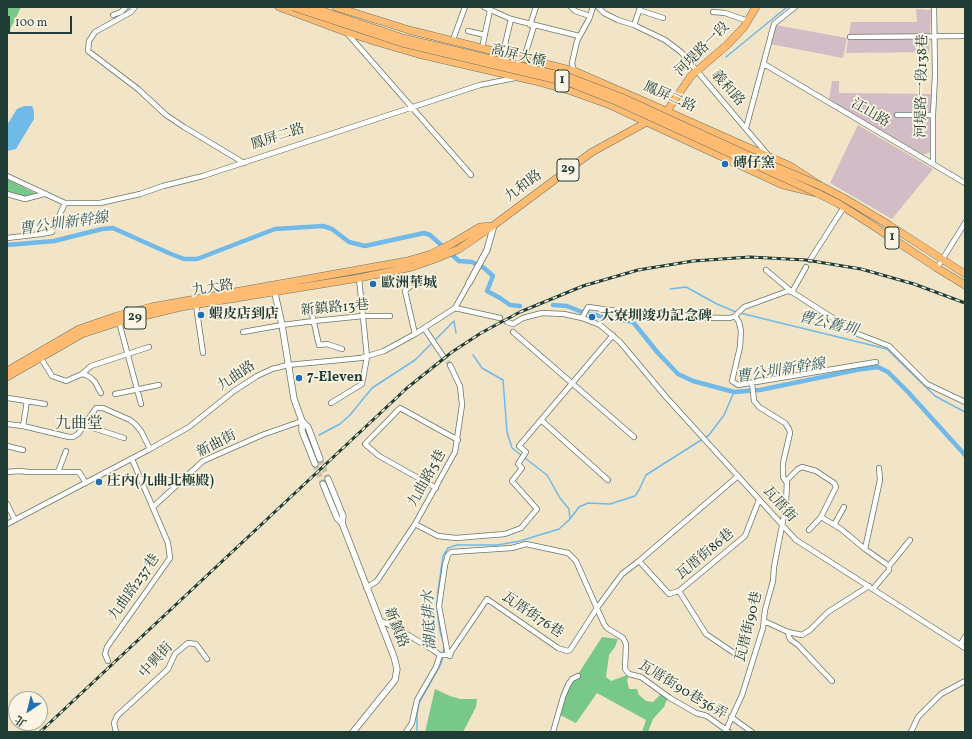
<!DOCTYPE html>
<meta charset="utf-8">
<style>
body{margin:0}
#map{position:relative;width:972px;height:739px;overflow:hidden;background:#f1e4c7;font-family:Vollkorn,"Noto Serif TC",serif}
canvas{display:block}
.frame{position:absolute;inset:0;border:8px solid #1f3d34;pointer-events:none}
.north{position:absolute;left:8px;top:691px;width:40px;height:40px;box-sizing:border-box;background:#fcf5e5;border:1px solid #a4ab9e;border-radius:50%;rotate:215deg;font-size:11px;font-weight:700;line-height:16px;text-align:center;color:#1f3d34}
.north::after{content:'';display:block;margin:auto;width:14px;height:18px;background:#1f6fb2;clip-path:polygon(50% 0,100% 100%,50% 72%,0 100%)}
.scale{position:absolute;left:8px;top:16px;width:64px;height:18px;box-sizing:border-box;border:2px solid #1f3d34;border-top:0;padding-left:5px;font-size:12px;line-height:14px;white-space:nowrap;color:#1f3d34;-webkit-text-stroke:3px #fcf5e5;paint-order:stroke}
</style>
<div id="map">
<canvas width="972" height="739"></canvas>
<div class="frame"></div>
<div class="north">北</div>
<div class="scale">100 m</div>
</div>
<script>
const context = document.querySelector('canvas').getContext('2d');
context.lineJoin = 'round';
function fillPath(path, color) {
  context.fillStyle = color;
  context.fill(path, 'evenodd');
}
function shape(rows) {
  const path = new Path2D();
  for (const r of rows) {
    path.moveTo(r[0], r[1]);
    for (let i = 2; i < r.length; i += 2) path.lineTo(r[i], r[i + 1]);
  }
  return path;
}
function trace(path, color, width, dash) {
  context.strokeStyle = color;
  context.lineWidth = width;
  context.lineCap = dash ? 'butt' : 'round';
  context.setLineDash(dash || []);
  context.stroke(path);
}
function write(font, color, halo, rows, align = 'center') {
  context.font = font + ' Vollkorn,"Noto Serif TC",serif';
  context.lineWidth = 3.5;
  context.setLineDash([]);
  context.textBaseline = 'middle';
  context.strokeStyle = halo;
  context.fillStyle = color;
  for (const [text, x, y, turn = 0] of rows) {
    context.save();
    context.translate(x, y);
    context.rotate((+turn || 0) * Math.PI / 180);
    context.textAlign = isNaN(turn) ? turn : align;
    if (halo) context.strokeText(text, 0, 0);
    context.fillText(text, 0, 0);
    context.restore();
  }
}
const industrial = shape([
 [916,9,931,10,929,52,846,53,851,22,917,22],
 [775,25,847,38,843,58,770,44],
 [832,81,839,81,839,93,931,94,930,152,923,155,829,100],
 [858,125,933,169,892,219,830,183]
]);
const green = shape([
 [7,7,21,7,8,34,8,49],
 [7,179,37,194,23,197,7,192],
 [602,637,618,639,615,647,609,655,606,677,611,681,630,674,627,680,629,689,637,689,639,695,646,701,653,702,662,693,667,699,664,707,653,719,648,732,642,732,646,720,597,693,576,723,560,715,562,699],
 [435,689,450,696,460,699,477,699,476,707,463,732,425,732]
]);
const water = shape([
 [24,106,32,106,34,111,34,119,16,149,7,151,7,125,17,109]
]);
const stream = shape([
 [726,57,787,7],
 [670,289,686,287,717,304,736,312],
 [740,313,887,349,935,396,965,412],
 [454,321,456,333],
 [319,435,340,424,350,415,372,388,415,360,454,321],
 [570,519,579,507,588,503,610,504,635,496,639,490,646,475,709,435,724,415,734,392],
 [437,603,438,591,443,556,448,548,457,545,497,545,520,541,559,529,570,519,569,509,560,498,547,475,512,448,507,432,503,380,482,368,473,355],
 [417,732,417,715,419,703,441,664,443,656,444,645,440,631,437,609]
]);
const canal = shape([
 [7,245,54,241,102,229,113,228,171,254,184,259,197,259,275,229,323,226,332,229,349,242,365,246,424,233,430,235,459,261,472,262,484,268,493,276,487,291,500,298,510,305,520,306],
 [553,305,567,306,582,312],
 [590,314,633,322,658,353,678,374,693,381,734,392,760,390,856,370,878,367,888,372,908,392,965,455]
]);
const minorTunnel = shape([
 [443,356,450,365]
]);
const tertiaryTunnel = shape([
 [320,459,328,479],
 [315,464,323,484]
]);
const minor = shape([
 [135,7,131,12,95,32,89,41,88,51,138,89,166,115,184,127,244,163],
 [484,7,511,19,579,36],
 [571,7,575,11,590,16],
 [598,7,604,13,618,20,634,25,665,40,681,52,768,155],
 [639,10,663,18],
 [713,12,725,13,748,21],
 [113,15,121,12,126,7],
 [530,25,536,7],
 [634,25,640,8],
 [468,31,485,35],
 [346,32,471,175],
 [454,37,465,7],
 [850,37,965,36],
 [482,48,490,10],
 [503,53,511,19],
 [524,58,534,26],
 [764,64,965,183],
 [573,81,574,71,572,63,577,41,589,19,593,7],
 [897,115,933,115],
 [746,128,774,24,795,7],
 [933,164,933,115,935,75,934,7],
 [7,176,65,203,100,203,140,194,163,186,203,176,480,85,515,78],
 [7,194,25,199,44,194],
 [7,238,41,234,52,232,65,203],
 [810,260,844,207],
 [937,268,965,223],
 [766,270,792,292,806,267],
 [414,283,405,291,415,334],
 [196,305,203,353],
 [310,305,319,345,327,344,342,349],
 [455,308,500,318],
 [735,316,739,322,741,331,740,347,732,381,738,385,876,362],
 [582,318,588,307,662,317,730,318,735,316,744,307,788,291,792,292,858,334,889,346,927,384,965,402],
 [119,322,141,404],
 [507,322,513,324,523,318,542,313,564,314,582,318,600,325,620,342,666,397,796,540,965,648],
 [424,328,443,356],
 [243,332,282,325,314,321,363,316,390,316],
 [513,332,634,437],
 [40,357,52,376,66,381,82,374,86,375,91,378,95,382,101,393],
 [82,374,91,366,149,347],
 [752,383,754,401,756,403,759,407,785,423,789,429,790,433,783,463,783,477,787,483],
 [115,394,159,385],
 [8,398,45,404],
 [331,403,362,384,367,357,359,278],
 [541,420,608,480],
 [7,424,23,426,69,437,73,437,78,434,96,408,103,408,130,420,135,424,141,431,150,449],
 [84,425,124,438],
 [23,426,27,401],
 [7,446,23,450],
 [7,472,19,471,29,472,79,472,86,483],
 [58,472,66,451],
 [738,476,639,561,669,594,679,591,745,536,759,500],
 [436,488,379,456,365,444,400,408,458,440],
 [7,504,15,520],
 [153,507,203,461,262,435,302,421],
 [821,517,841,529,865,549,889,566,889,570,873,589],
 [7,524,150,449,189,427,234,391,257,376,272,369,288,365,361,358,384,351,415,334,455,308,469,283],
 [415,524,438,536,456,538,505,534,521,528,537,509,512,481,522,468,518,464,526,452,519,446,613,335],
 [834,525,844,507],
 [865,549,880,480,879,468],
 [889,566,910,540],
 [366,588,377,581,415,524,455,452,462,405,460,386,450,365],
 [679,591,706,634,737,655],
 [379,620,400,630,433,650,440,655,448,655],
 [764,621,788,632,802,635,810,630,828,612,869,586],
 [788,632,789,637,791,640,798,645,832,681],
 [960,645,965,637],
 [448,655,439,606,445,565,448,555,451,552,512,548,526,544,568,553,576,561,604,624,607,628,623,638,626,644,625,669,629,674,641,677,670,698,696,713,707,716,729,732],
 [448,655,450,656,451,652,487,599,558,648,567,651,570,650,597,608,622,574,639,561],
 [108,661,105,654,107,647,170,558,168,543,132,459],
 [731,717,752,732],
 [726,730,742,695,763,628,765,610,773,581,774,567,786,505,787,480,798,469,802,467,816,471,834,483,836,487,821,517,809,530],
 [116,732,114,723,117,716,168,669,175,654,188,643,196,644,207,659],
 [406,732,412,723,417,700,436,667,440,655],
 [553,732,563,697,568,685,572,679,578,676],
 [911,732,918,717,941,694,965,681]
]);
const tertiary = shape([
 [469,283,487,250,494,225],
 [274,289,282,325,294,399,302,421,308,427,320,459],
 [302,421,302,431,315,464],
 [328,479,343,516,342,523],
 [323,484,337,518,342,523,394,657,397,669,395,680,353,732]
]);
const primary = shape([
 [279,7,346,32,377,42,418,54,535,81,571,91,610,105,783,185,817,193,839,204,869,223,937,268,965,285],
 [336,7,409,30,574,71,641,100,792,167,821,186,844,198,889,225,965,274],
 [7,371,79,329,117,316,151,307,407,261,431,254,453,243,480,227,492,226],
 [7,377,82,334,119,322,181,307,359,278,412,267,435,259,459,249,494,225,592,152,667,111,691,76,727,45,744,27,756,7]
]);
const rail = shape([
 [40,732,407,388,452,352,481,333,520,312,583,286,638,270,693,261,750,257,806,260,861,269,914,284,965,303]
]);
const primaryBridge = shape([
 [293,7,402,43,570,83,618,102,817,193],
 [311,7,403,38,571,78,621,97,743,153,821,186]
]);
const markers = [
 [725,164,4,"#1f6fb2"],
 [373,284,4,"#1f6fb2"],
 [201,315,4,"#1f6fb2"],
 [592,317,4,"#1f6fb2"],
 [299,378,4,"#1f6fb2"],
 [99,482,4,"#1f6fb2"]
];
const shields = [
 [562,81,14],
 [568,170,22],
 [892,238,14],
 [135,318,22]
];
const shieldNames = [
 ["1",562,81],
 ["29",568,170],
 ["1",892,238],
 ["29",135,318]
];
const streetNames = [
 ["河堤路一段",703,50,-45],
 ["高屏大橋",518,57,13],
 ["河堤路一段138巷",923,86,-89],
 ["義和路",727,89,49],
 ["鳳屏二路",669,98,24],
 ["江山路",870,114,30],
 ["鳳屏二路",278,138,-18],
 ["九和路",524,187,-37],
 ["九大路",213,289,-9],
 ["新鎮路13巷",335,309,-5],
 ["九曲路",237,377,-34],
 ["新曲街",217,445,-27],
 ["九曲路5巷",428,479,-61],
 ["瓦厝街",779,505,48],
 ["瓦厝街86巷",706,555,-40],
 ["九曲路237巷",135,588,-55],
 ["瓦厝街76巷",532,616,34],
 ["瓦厝街90巷",750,627,-76],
 ["新鎮路",395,628,68],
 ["中興街",157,661,-48],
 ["瓦厝街90巷36弄",682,691,31]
];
const poiNames = [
 ["磚仔窯",733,164],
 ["歐洲華城",381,284],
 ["蝦皮店到店",209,315],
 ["大寮圳竣功記念碑",600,317],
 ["7-Eleven",307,378],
 ["庄內(九曲北極殿)",107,482]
];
const waterNames = [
 ["曹公圳新幹線",64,225,-8],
 ["曹公舊圳",828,325,14],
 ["曹公圳新幹線",781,372,-9],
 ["湖底排水",431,620,-93]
];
const quarterNames = [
 ["九曲堂",79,425]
];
fillPath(industrial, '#d2bdc6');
fillPath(green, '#77c889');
fillPath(water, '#70b9e8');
trace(stream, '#70b9e8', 1.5);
trace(canal, '#70b9e8', 4.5);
trace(minorTunnel, '#c7c3aa', 4.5, [4.5, 2]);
trace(tertiaryTunnel, '#c7c3aa', 5.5, [5.5, 3]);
trace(minor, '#687767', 6);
trace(tertiary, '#687767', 7);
trace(primary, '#687767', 8);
trace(minor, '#fff', 4.5);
trace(tertiary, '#fff', 5.5);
trace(primary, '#ffbb71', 7);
trace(rail, '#1f3d34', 3);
trace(rail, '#fcf5e5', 1.5, [4.5]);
trace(primaryBridge, '#687767', 8, []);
trace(primaryBridge, '#ffbb71', 7);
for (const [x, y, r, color] of markers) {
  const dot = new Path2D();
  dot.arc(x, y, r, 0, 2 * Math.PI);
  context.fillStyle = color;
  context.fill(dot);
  trace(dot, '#fcf5e5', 1.5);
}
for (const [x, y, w] of shields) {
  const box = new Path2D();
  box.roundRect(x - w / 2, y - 11, w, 22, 3);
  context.fillStyle = '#fcf5e5';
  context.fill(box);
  trace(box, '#1f3d34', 1);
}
write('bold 13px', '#1f3d34', null, shieldNames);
write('14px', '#1f3d34', '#fcf5e5', streetNames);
write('bold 14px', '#1f3d34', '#fcf5e5', poiNames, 'left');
write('italic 15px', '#335c61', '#fcf5e5', waterNames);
write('16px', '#1f3d34', '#fcf5e5', quarterNames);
</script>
